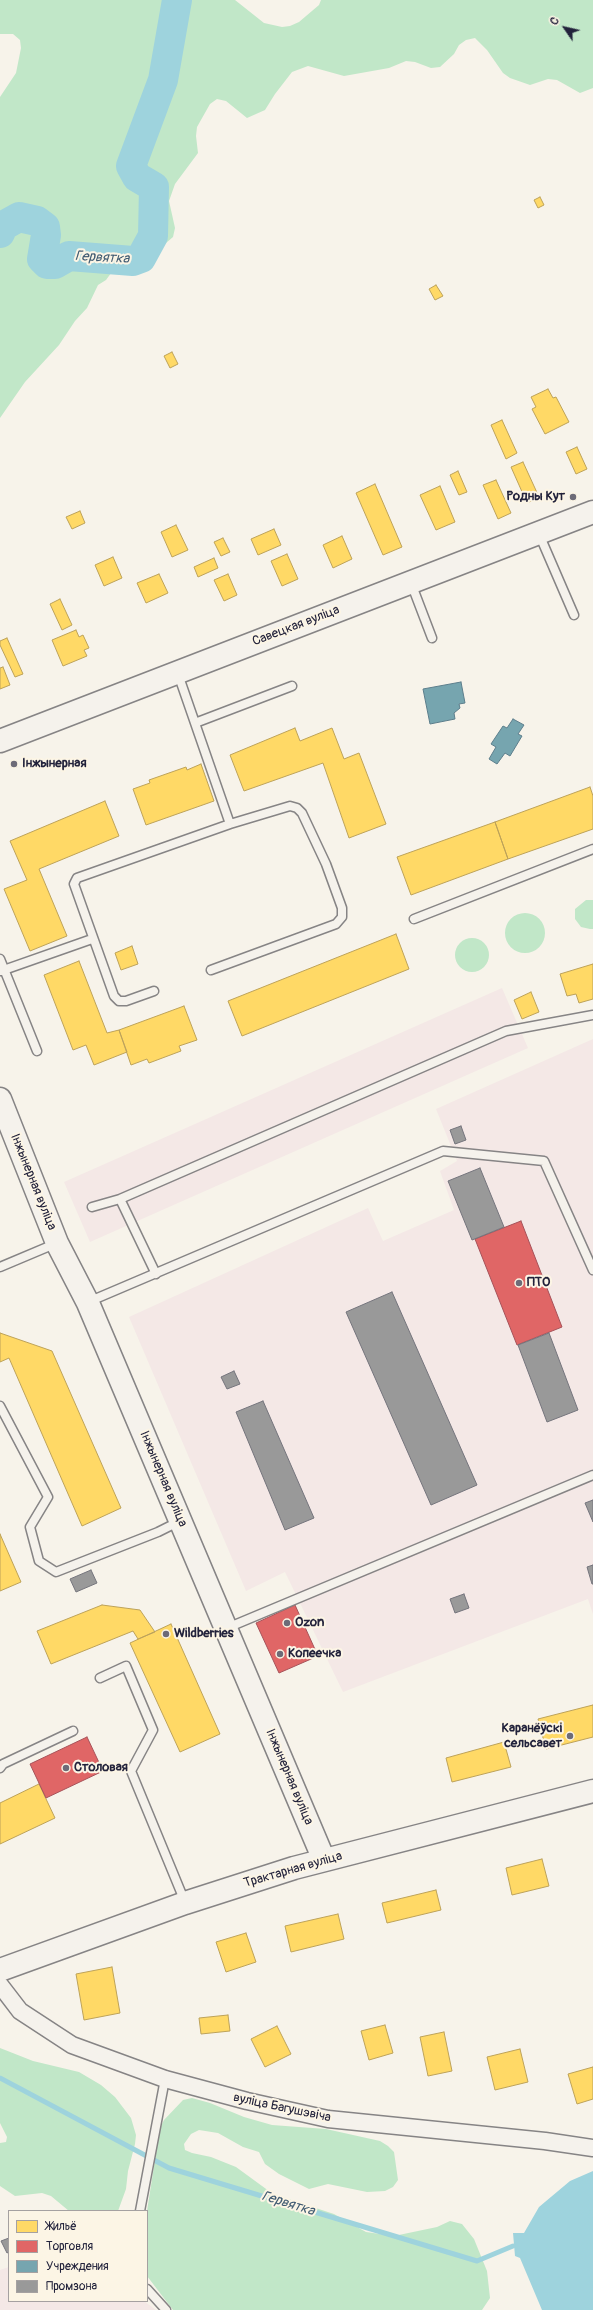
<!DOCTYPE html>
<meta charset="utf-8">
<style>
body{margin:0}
#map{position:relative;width:593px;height:2310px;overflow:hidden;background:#f7f3ea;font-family:Pangolin,sans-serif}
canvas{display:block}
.legend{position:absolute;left:8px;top:2210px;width:140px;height:92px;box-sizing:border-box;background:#fcf5e5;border:1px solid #a5a1a1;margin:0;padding:5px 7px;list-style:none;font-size:12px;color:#22223b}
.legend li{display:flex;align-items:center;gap:8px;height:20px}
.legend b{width:20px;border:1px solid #a5a1a1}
.north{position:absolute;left:545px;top:8px;width:40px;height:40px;-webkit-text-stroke:3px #fcf5e5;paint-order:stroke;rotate:304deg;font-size:11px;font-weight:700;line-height:16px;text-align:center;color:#22223b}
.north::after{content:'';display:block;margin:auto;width:14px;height:18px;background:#22223b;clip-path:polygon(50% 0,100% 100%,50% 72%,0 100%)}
</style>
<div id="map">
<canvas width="593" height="2310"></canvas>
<ul class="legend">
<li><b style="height:11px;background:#ffd966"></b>Жильё</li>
<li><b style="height:11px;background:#e06666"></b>Торговля</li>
<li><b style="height:11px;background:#76a5af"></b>Учреждения</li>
<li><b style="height:11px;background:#999"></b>Промзона</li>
</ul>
<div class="north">С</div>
</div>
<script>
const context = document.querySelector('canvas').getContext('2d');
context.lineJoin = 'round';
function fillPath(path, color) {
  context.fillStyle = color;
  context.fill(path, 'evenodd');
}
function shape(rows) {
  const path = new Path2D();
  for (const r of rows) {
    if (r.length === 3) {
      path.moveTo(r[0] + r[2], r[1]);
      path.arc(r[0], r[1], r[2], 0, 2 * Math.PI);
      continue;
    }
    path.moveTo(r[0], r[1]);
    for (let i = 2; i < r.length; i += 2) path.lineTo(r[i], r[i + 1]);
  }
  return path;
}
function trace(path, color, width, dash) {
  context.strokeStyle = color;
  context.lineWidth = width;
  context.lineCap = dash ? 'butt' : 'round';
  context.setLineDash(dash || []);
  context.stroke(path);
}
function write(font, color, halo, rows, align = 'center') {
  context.font = font + ' Pangolin,sans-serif';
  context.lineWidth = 4;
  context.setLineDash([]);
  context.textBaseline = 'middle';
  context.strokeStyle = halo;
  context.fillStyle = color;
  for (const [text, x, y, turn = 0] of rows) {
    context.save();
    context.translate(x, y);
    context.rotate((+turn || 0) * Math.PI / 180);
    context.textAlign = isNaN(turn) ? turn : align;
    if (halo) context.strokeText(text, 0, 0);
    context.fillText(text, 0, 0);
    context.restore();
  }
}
const built = shape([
 [502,988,528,1048,90,1242,64,1182],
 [593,1039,593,1614,588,1599,343,1692,285,1572,246,1591,129,1317,368,1208,383,1241,454,1210,440,1171,457,1161,436,1109],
 [9,2267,9,2301,144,2301,156,2310,0,2310,0,2270]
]);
const green = shape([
 [0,0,235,0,264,23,282,27,290,26,299,22,319,5,321,0,593,0,593,88,580,93,557,80,548,79,530,85,510,78,503,73,487,50,475,38,466,40,459,45,454,54,440,67,431,68,415,62,406,61,389,68,344,76,308,66,292,72,275,94,265,110,247,118,226,101,217,99,210,104,197,127,196,136,198,153,175,184,169,201,175,228,173,237,159,249,142,255,123,258,117,265,106,280,98,285,87,308,75,321,59,345,25,382,0,418,0,97,16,73,21,48,20,40,13,34,0,34],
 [586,900,593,900,593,929,590,929,581,927,575,919,575,909],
 [525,933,20],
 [472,955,17],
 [0,2048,33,2061,79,2072,101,2085,115,2097,131,2118,136,2135,135,2144,128,2171,126,2189,118,2211,69,2211,51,2196,42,2193,15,2196,0,2186,0,2143,6,2142,7,2137,0,2123],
 [192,2098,210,2103,244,2117,272,2125,326,2129,380,2141,388,2146,394,2152,398,2180,393,2187,385,2191,367,2192,328,2184,309,2189,279,2174,265,2164,259,2152,243,2147,218,2133,199,2130,191,2134,184,2144,185,2150,192,2153,211,2157,236,2167,273,2194,334,2214,366,2232,394,2236,437,2227,450,2221,462,2224,474,2239,487,2271,490,2298,482,2310,173,2310,147,2276,147,2211,160,2128,164,2120,183,2100]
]);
const water = shape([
 [593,2171,593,2310,542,2310,520,2258,515,2256,513,2233,524,2233,539,2207,570,2181]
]);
const homes = shape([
 [540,197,544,205,538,208,534,200,540,197],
 [436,285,443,296,435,300,429,289,436,285],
 [172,352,178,364,170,368,164,356,172,352],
 [548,389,553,398,556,397,569,422,545,434,532,409,536,407,531,397,548,389],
 [502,420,517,453,506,459,491,425,502,420],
 [577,447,587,469,576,474,566,452,577,447],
 [523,462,539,497,527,503,511,467,523,462],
 [458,471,467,492,459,495,450,475,458,471],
 [496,480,511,513,498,519,483,485,496,480],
 [375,484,402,547,383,555,356,493,375,484],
 [440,486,455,522,436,530,420,495,440,486],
 [80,511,85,523,72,529,66,517,80,511],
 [176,525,188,550,172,557,161,532,176,525],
 [274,529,281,545,258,555,251,539,274,529],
 [342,536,352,559,333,568,323,545,342,536],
 [223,538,230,552,221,556,214,542,223,538],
 [287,554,298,579,282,586,271,561,287,554],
 [113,557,122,578,104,586,95,565,113,557],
 [214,558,218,568,198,577,194,567,214,558],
 [159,574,168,593,146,603,137,583,159,574],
 [228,574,237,595,224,601,214,580,228,574],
 [60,599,72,625,62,630,50,604,60,599],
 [76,630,79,637,83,635,89,648,84,650,87,656,63,666,52,640,76,630],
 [7,638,23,674,15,677,0,645,0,641,7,638],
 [3,667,10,685,0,689,0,668,3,667],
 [295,728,300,741,332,728,344,759,359,753,386,824,349,838,323,763,244,791,230,755,295,728],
 [201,764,214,801,146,825,133,789,150,783,149,780,186,767,187,770,201,764],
 [590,787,593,796,593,829,508,859,495,822,590,787],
 [105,801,119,836,39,869,67,936,30,951,4,889,27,880,10,841,105,801],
 [495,822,508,859,411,895,397,857,495,822],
 [396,934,409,969,242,1036,228,1001,396,934],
 [132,946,138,964,121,970,115,953,132,946],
 [79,961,107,1033,119,1030,127,1052,94,1065,86,1045,73,1050,44,975,79,961],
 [593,964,593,999,579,1003,576,994,567,996,560,974,593,964],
 [531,992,539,1012,522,1019,514,1000,531,992],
 [184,1006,197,1040,179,1046,181,1051,149,1063,147,1059,131,1065,119,1030,184,1006],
 [0,1333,52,1351,121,1508,82,1526,9,1358,0,1362,0,1333],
 [0,1534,21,1582,0,1591,0,1534],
 [102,1605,140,1610,155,1632,138,1639,133,1631,51,1664,37,1631,102,1605],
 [171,1624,220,1734,180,1752,130,1643,171,1624],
 [593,1705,593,1737,546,1749,538,1719,593,1705],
 [504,1742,511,1767,452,1782,446,1758,504,1742],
 [39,1784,55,1818,0,1844,0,1803,39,1784],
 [542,1859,549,1886,512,1895,506,1868,542,1859],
 [436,1890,441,1910,387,1923,382,1903,436,1890],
 [338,1914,344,1939,291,1952,285,1926,338,1914],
 [246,1933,256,1962,226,1972,216,1942,246,1933],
 [112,1967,120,2013,84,2020,76,1974,112,1967],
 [228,2015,230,2031,201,2034,199,2018,228,2015],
 [385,2025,393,2053,369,2060,361,2031,385,2025],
 [277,2026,291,2054,265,2067,251,2039,277,2026],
 [444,2032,452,2071,428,2076,420,2037,444,2032],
 [520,2049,528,2082,495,2090,487,2057,520,2049],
 [593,2067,593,2099,577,2104,568,2074,593,2067]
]);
const shops = shape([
 [521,1221,562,1327,517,1345,475,1239,521,1221],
 [295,1605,318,1656,279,1673,256,1623,295,1605],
 [87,1737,103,1771,46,1798,30,1764,87,1737]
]);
const public = shape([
 [461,682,465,703,459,704,460,708,454,713,455,719,430,724,423,689,461,682],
 [513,719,524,725,518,734,522,736,510,756,505,753,497,764,489,759,496,747,491,744,503,726,507,728,513,719]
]);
const industry = shape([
 [461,1126,466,1140,455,1144,450,1130,461,1126],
 [480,1168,504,1227,472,1240,448,1181,480,1168],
 [392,1292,477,1485,431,1505,346,1312,392,1292],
 [549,1333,578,1410,547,1422,518,1345,549,1333],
 [234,1371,240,1384,227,1389,221,1377,234,1371],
 [263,1401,314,1518,285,1530,236,1412,263,1401],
 [593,1500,593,1522,585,1503,593,1500],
 [593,1565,593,1584,592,1584,587,1567,593,1565],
 [91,1570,97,1583,76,1592,70,1579,91,1570],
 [464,1594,469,1608,455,1613,450,1599,464,1594],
 [9,2238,9,2252,7,2253,1,2241,9,2238]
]);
const stream = shape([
 [0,2078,169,2168,477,2261,513,2246]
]);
const river = shape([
 [0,233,3,226,19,217,37,221,45,227,46,235,42,259,47,264,55,264,69,256,133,261,141,258,153,236,154,187,137,177,131,166,163,80,177,0]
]);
const lane = shape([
 [539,534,574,615],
 [411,583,432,638],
 [195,723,292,686],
 [414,919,593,849],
 [0,959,37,1051],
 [211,970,336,924,342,917,342,908,326,864,302,813,297,808,290,806,230,824],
 [1,971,92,939],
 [154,991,126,1001,119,1001,114,996,74,884,77,878,230,824,178,674],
 [120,1199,156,1274],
 [92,1207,120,1199,506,1031,593,1015],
 [0,1267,57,1243],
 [88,1302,443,1151,544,1161,593,1270],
 [0,1406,48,1497,30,1527,39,1561,56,1572,158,1532,180,1521],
 [227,1628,593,1475],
 [100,1678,126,1666,153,1730,131,1771,185,1902],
 [0,1768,3,1764,73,1731],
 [140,2211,165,2079],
 [147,2289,166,2310]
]);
const street = shape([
 [0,1985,20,2011,72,2045,165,2079,247,2101,328,2119,545,2141,593,2148]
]);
const secondary = shape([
 [0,741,593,512],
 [0,1099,57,1243,88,1303,324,1860],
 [0,1970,185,1903,294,1868,593,1791]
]);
const markers = [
 [573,497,4,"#6d6b78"],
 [14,764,4,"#6d6b78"],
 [519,1283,4,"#6d6b78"],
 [287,1623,4,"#6d6b78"],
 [166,1634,4,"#6d6b78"],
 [280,1654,4,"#6d6b78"],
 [570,1736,4,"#6d6b78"],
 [66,1768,4,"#6d6b78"]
];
const poiNames = [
 ["Родны Кут",565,497,"right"],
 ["Інжынерная",22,764],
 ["ПТО",527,1283],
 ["Ozon",295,1623],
 ["Wildberries",174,1634],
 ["Копеечка",288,1654],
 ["Каранёўскі",562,1729,"right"],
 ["сельсавет",562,1744,"right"],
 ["Столовая",74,1768]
];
const streetNames = [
 ["Савецкая вуліца",296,626,-21],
 ["Інжынерная вуліца",33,1182,68],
 ["Інжынерная вуліца",163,1479,67],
 ["Інжынерная вуліца",289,1777,67],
 ["Трактарная вуліца",293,1870,-16],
 ["вуліца Багушэвіча",282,2108,12]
];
const waterNames = [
 ["Гервятка",102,258,3],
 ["Гервятка",288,2204,17]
];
fillPath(built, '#f4e8e6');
fillPath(green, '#c1e7c8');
fillPath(water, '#9ed3dd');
fillPath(homes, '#ffd966');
trace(homes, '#bda259', 1);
fillPath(shops, '#e06666');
trace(shops, '#a75259', 1);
fillPath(public, '#76a5af');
trace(public, '#5d7e8c', 1);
fillPath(industry, '#999');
trace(industry, '#75757d', 1);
trace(stream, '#9ed3dd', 5);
trace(river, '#9ed3dd', 30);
trace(lane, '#868485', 11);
trace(street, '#868485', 19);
trace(secondary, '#868485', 25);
trace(lane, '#f5f2ec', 8);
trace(street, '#f5f2ec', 16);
trace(secondary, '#f5f2ec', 22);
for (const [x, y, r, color] of markers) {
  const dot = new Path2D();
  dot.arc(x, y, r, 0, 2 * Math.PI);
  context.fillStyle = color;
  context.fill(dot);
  trace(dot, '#fcf5e5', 1.5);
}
write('bold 13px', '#22223b', '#fcf5e5', poiNames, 'left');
write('13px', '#22223b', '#fcf5e5', streetNames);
write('italic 14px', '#405b72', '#fcf5e5', waterNames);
</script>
